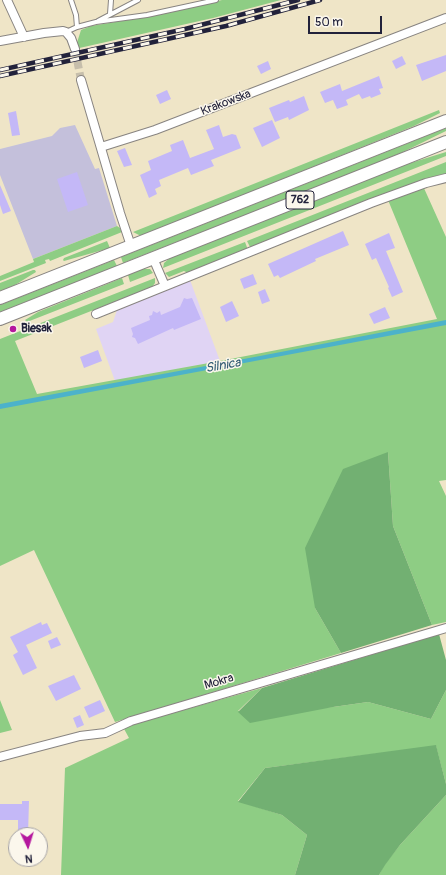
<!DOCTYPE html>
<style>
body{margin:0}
#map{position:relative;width:446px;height:875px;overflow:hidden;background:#efe5c7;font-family:Pangolin,sans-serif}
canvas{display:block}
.north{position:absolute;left:8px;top:827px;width:40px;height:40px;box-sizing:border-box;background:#fbf7ec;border:1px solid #a4a2a5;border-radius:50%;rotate:176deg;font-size:11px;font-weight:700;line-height:16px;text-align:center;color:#22223b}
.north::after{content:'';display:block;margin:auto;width:14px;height:18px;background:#b5179e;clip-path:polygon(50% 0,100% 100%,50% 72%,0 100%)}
.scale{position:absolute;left:308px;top:16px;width:74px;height:18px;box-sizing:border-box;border:2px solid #22223b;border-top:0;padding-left:5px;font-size:12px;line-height:14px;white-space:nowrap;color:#22223b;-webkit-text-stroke:3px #fbf7ec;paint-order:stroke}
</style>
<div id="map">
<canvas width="446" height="875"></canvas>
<div class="north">N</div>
<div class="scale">50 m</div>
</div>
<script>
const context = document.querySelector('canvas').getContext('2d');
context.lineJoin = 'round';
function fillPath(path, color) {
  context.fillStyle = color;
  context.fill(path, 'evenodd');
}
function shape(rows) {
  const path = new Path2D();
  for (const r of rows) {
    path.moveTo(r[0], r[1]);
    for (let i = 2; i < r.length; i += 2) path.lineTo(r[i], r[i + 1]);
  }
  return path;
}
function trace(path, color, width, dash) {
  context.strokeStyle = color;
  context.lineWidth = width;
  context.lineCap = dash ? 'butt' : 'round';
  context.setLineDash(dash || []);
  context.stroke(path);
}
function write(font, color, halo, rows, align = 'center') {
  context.font = font + ' Pangolin,sans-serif';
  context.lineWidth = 3;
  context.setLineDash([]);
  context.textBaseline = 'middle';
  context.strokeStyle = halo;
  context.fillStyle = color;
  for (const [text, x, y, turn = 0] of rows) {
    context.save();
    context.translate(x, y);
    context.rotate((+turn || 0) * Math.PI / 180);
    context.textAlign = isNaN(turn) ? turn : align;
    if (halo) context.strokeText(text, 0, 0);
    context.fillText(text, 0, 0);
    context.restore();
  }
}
const built = shape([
 [190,280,220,361,115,381,96,329,113,322,117,310]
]);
const industrial = shape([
 [75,125,95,169,99,168,117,226,33,259,0,175,0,149,52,136,60,128]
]);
const green = shape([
 [222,0,281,0,213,18,75,49,81,30,91,26,145,17],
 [439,110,440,113,414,126,144,235,139,235,133,232],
 [446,128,446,131,401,153,291,197,123,263,121,257],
 [446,152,446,156,163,268,164,263,170,258,404,165],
 [446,162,446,174,439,175,386,193,251,249,247,241],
 [423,186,446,237,446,480,439,481,446,496,446,622,432,625,393,526,388,452,315,608,341,653,115,722,34,550,0,566,0,339,155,278,155,283,152,287,15,341,37,394,220,361,437,319,388,200],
 [117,226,120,228,122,232,50,261,49,259,45,260,46,263,0,281,0,276,34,262,33,259],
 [107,241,110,248,64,261,63,260,64,258],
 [245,242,248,250,188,273,184,271,169,277,165,273],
 [114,260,117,266,0,312,0,305],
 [143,269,150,269,153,273,130,282,128,275],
 [33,270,35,270,36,272,15,285,0,291,0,283],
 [122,278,124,284,27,322,25,320,38,312],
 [262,688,238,711,333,707,368,702,431,719,446,690,446,784,436,746,265,768,238,801,282,815,307,835,295,875,61,875,65,768,129,738,123,727],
 [0,700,12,730,0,733],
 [446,795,446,875,379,875,384,865,400,845]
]);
const forest = shape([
 [388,452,393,526,432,625,341,653,315,608,305,548,343,469],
 [439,634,446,660,446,690,431,719,368,702,333,707,250,723,238,712,262,688],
 [436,745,446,784,446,795,400,845,385,865,379,875,295,875,307,835,282,815,238,802,265,768]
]);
const water = shape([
 [446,320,446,325,0,409,0,404,260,356]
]);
const building = shape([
 [446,55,446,71,422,81,416,65],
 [402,56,406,64,396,69,392,61],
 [268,61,271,69,261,74,257,66],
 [379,76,383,88,379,89,381,94,371,98,370,96,362,99,359,94,346,100,348,105,337,109,333,100,325,103,320,92,340,84,342,91],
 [167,90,171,99,160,104,156,95],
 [304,96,309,110,289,120,288,117,275,122,269,108,289,100,290,102],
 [16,111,20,135,12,136,8,113],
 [272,120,280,138,262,147,253,128],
 [219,125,223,137,232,134,236,135,241,148,211,160,214,166,191,175,188,168,159,180,161,186,155,189,157,194,149,198,140,175,151,170,148,161,172,151,170,145,183,140,190,158,214,149,206,130],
 [125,148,132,165,124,167,117,151],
 [77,172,88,205,68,212,57,179],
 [0,185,11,211,3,214,0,205],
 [343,231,349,245,315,259,316,261,280,278,278,275,274,277,268,264],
 [389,233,395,248,386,251,403,292,392,297,388,288,389,287,376,258,372,260,365,244],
 [253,274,257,284,244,289,240,279],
 [265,289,270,301,262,304,258,292],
 [184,298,187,299,192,298,201,319,174,330,173,328,138,344,135,338,132,337,133,334,131,328,150,320,149,316,152,315,153,311,157,313,160,311,161,315,180,307],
 [232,301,239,316,226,322,220,307],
 [385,307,390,318,374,324,369,314],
 [98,350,102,361,84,368,80,357],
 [41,622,42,625,47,623,52,633,26,645,37,668,23,675,13,655,18,652,10,637],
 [57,637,61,645,51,649,48,641],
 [74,675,81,689,56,701,48,686],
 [100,700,105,711,89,718,84,707],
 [80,715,84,725,77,728,73,718],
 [22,801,29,801,28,835,18,835,18,820,0,820,0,804,22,804]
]);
const streetTunnel = shape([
 [75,49,81,80]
]);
const lane = shape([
 [71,0,76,15,77,27],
 [110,14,111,0],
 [98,21,138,0],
 [66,32,77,27,96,22,147,15,216,0]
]);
const street = shape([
 [7,0,24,37],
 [0,41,44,33,63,31,66,32,71,38,75,49],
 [81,80,120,213,131,246],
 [101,147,155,130,446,18],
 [153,258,165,286],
 [96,314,371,203,426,183,446,178],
 [0,757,80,736,105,733,131,721,446,628]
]);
const primary = shape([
 [0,298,446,121],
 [0,319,446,142]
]);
const rail = shape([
 [0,70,185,29,298,0],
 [0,76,226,26,320,0]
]);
const markers = [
 [13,329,4,"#b5179e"]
];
const shields = [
 [300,200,28]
];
const shieldNames = [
 ["762",300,200]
];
const streetNames = [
 ["Krakowska",226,103,-21],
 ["Mokra",219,682,-16]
];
const poiNames = [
 ["Biesak",21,329]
];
const waterNames = [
 ["Silnica",223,366,-10]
];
fillPath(built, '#e0d4f4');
fillPath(industrial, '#c4c0db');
fillPath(green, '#8ecd84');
fillPath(forest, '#72b072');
fillPath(water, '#4cb2ca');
fillPath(building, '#c4b8f7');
trace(streetTunnel, '#c6beab', 8, [8, 4]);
trace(lane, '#888481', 6);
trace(street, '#888481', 10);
trace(primary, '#888481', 14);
trace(lane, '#fff', 4);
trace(street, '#fff', 8);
trace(primary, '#fff', 12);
trace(rail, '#22223b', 4.5);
trace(rail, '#fbf7ec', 3, [9]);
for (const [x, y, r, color] of markers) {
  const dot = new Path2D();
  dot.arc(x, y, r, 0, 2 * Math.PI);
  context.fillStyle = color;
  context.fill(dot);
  trace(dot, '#fbf7ec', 1.5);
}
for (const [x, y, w] of shields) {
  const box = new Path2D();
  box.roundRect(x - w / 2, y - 9, w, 18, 3);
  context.fillStyle = '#fbf7ec';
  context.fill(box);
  trace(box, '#22223b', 1);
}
write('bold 11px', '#22223b', null, shieldNames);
write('12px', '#22223b', '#fbf7ec', streetNames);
write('bold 12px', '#22223b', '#fbf7ec', poiNames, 'left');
write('italic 13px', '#335c74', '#fbf7ec', waterNames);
</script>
